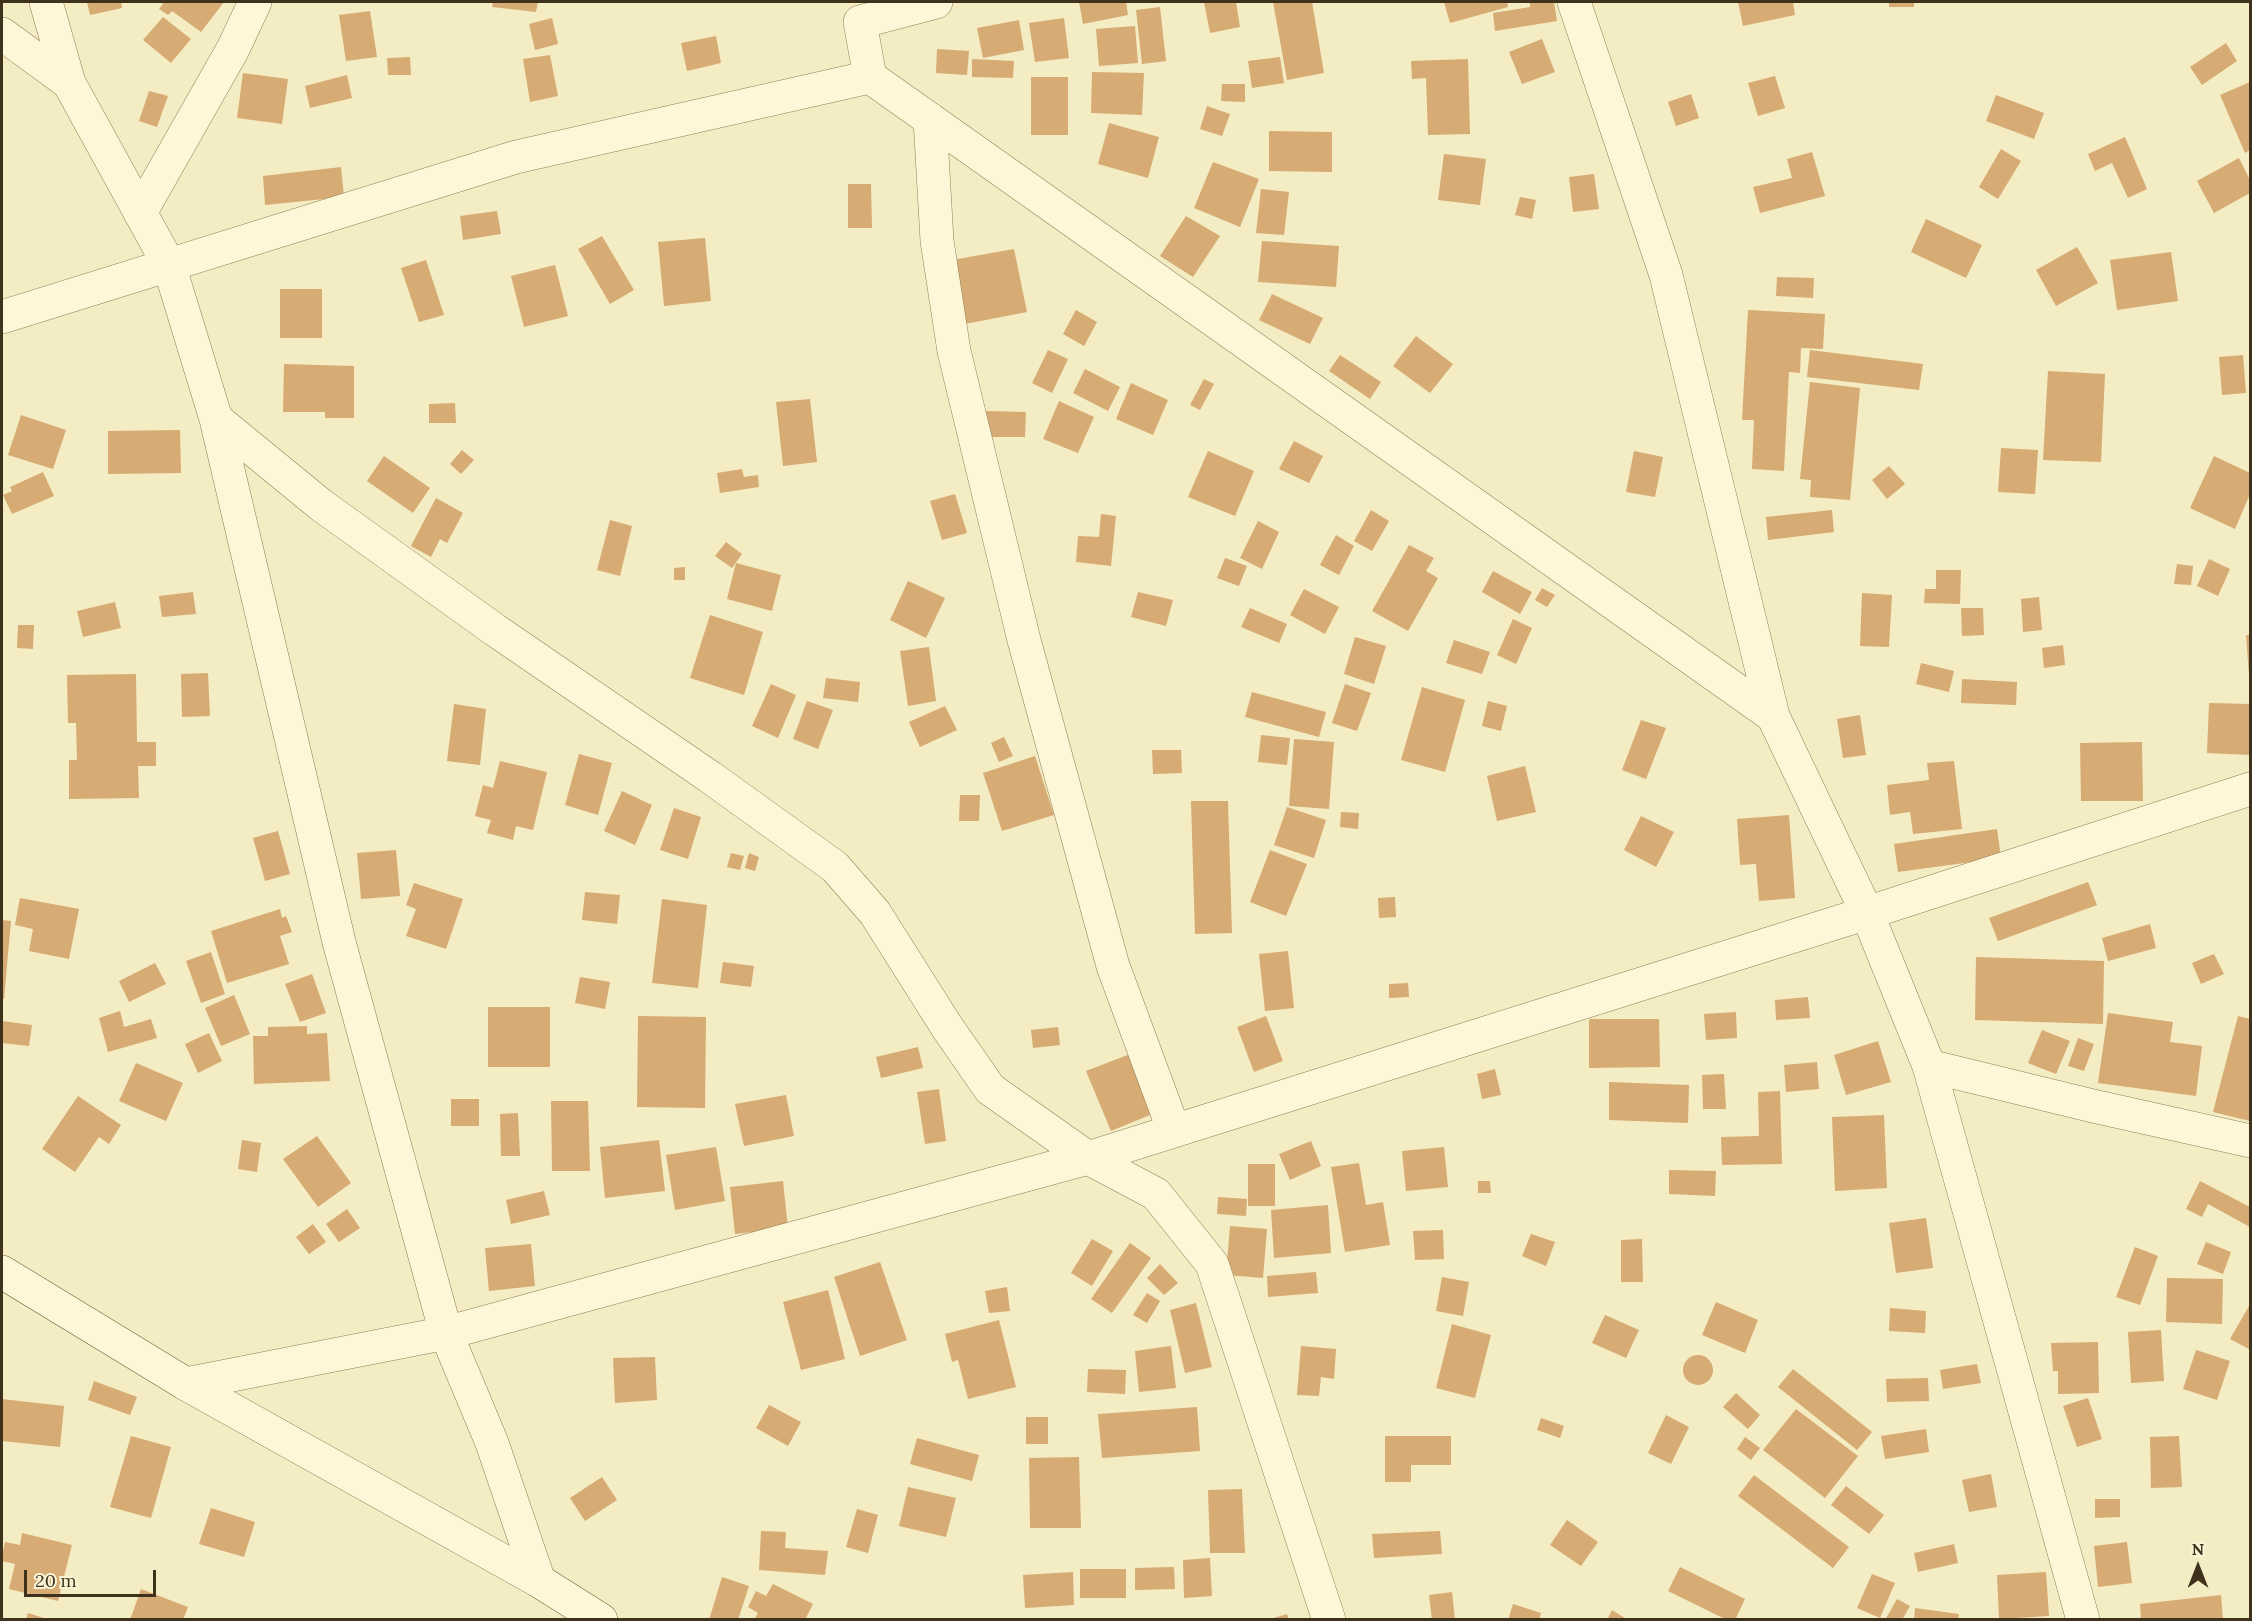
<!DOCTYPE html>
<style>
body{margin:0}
#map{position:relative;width:2252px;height:1621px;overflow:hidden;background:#f4ecc3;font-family:Lora,serif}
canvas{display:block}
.frame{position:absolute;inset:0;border:3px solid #3f321d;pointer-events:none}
.north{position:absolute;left:2168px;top:1537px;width:60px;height:60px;-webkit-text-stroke:4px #faf4d4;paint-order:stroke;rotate:0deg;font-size:16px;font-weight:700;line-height:24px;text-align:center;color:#3f321d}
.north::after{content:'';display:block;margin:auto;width:21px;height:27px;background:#3f321d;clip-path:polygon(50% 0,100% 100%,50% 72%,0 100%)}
.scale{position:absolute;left:24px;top:1570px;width:132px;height:27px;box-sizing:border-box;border:3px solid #3f321d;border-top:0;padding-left:8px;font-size:18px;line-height:21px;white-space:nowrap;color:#3f321d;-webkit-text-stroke:4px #faf4d4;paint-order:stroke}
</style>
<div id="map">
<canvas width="2252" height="1621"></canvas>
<div class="frame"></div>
<div class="north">N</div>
<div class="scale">20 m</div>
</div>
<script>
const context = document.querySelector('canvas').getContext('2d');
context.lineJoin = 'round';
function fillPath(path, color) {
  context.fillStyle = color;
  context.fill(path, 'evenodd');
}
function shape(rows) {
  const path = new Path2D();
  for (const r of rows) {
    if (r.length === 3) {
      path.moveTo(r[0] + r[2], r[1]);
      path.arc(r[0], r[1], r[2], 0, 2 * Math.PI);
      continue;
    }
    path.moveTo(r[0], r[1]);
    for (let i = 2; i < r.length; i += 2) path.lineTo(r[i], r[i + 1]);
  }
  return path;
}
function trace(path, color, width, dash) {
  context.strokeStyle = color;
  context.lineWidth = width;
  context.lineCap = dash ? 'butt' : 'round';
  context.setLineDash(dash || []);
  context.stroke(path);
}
const building = shape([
 [87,2,121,2,122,8,90,15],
 [161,2,224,2,201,32,172,11,168,15,159,9,163,4],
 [493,2,538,2,536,12,492,7],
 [1079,2,1126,2,1128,15,1083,24],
 [1204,2,1236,2,1240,27,1210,33],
 [1273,2,1312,2,1324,73,1287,80],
 [1444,2,1507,2,1508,7,1450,23],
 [1530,2,1554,2,1557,21,1495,31,1493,13,1530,7],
 [1738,2,1793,2,1795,15,1743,26],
 [1889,2,1914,2,1914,7,1889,7],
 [1160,7,1166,61,1142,64,1136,10],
 [370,11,377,57,346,61,339,15],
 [163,17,191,39,171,63,143,40],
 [552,18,558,44,535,50,529,24],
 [1064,18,1069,58,1035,62,1029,23],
 [1019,20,1024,50,983,58,977,28],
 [1135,26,1138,63,1099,66,1096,29],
 [716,36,721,63,687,71,681,43],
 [1542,39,1555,72,1522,84,1509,52],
 [2226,43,2237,61,2202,85,2190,67],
 [937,49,969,51,967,75,936,73],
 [550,55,558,96,530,102,523,59],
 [410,57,411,75,388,75,387,58],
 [1280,57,1284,83,1252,88,1248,61],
 [972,59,1014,61,1013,78,972,77],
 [1468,59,1470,134,1428,135,1426,78,1412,79,1411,61],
 [1092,72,1144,73,1142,115,1091,113],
 [243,73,288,79,282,124,237,118],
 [347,75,352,98,310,108,305,86],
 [1775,76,1785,108,1758,116,1748,83],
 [1031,77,1068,77,1068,135,1031,135],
 [2250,82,2250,150,2245,153,2220,95],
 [1222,84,1245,84,1245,102,1221,101],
 [149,91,168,96,157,127,139,121],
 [1691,94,1699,118,1676,126,1668,102],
 [1996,95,2044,113,2034,139,1986,121],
 [1207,106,1230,114,1222,136,1200,129],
 [1109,123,1159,137,1148,178,1098,164],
 [1269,131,1332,132,1332,172,1269,171],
 [2125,137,2147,189,2128,198,2112,163,2095,171,2088,154],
 [2001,149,2021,161,1998,199,1979,187],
 [1812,152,1825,196,1760,213,1753,187,1792,178,1787,159],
 [1444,154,1486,159,1480,205,1438,200],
 [2239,158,2250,180,2250,193,2214,213,2197,181],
 [1213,162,1259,179,1240,227,1194,208],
 [341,167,344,197,265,205,263,176],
 [1594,174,1599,209,1573,212,1569,177],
 [848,184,871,184,872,228,848,228],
 [1261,189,1289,192,1284,235,1256,233],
 [1520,197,1536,200,1532,219,1515,215],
 [497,211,501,234,463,240,460,216],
 [1186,216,1220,236,1193,277,1160,256],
 [1926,219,1982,245,1966,278,1911,252],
 [602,236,634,290,610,304,578,249],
 [705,238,711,301,664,306,658,242],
 [1262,241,1339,246,1336,287,1258,282],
 [2077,247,2098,283,2056,306,2036,270],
 [1014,249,1027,312,965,324,952,260],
 [2171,252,2178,301,2117,310,2110,260],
 [426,260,444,315,419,322,401,268],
 [555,265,568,316,524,327,511,276],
 [1777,277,1814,278,1813,298,1776,296],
 [280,289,322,289,322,338,280,338],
 [1272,294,1323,318,1310,344,1259,320],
 [1076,310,1097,322,1084,346,1063,334],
 [1748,310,1825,314,1823,349,1801,348,1800,373,1789,372,1784,471,1752,469,1754,420,1742,420],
 [1416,336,1453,364,1430,393,1393,366],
 [1048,350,1068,359,1052,393,1032,383],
 [1810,350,1923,364,1919,390,1807,377],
 [1340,355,1381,382,1370,399,1329,371],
 [2243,355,2246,393,2222,395,2219,357],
 [284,364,354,366,354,418,325,418,325,412,283,412],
 [1085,369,1120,387,1108,411,1073,393],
 [2048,371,2105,374,2101,462,2043,460],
 [1204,379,1214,384,1200,410,1190,405],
 [1810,382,1860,388,1850,500,1810,497,1811,480,1800,479],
 [1131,383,1168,400,1153,435,1116,419],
 [810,399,817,462,783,466,776,402],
 [1059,401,1094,417,1078,453,1043,439],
 [455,403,456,423,429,423,429,404],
 [986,411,1026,412,1025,437,986,437],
 [21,415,66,430,53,469,8,455],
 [180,430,181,473,108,474,108,431],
 [1294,441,1323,456,1309,483,1279,469],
 [2001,448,2038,450,2035,494,1998,492],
 [462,450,474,460,461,474,450,464],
 [1208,451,1254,471,1235,516,1188,497],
 [1634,451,1663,457,1655,497,1626,492],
 [384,456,430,488,413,513,367,481],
 [2214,456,2250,473,2250,494,2235,529,2190,508],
 [1889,466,1905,484,1887,499,1872,480],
 [742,469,744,477,758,475,759,487,720,493,717,473],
 [43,472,54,496,12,514,3,495,12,491,10,487],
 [955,494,967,533,942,540,930,501],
 [436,498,463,513,447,543,440,539,431,557,411,546],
 [1371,510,1389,521,1372,551,1354,541],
 [1832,510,1834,532,1768,540,1766,517],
 [1101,514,1116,516,1111,566,1076,562,1078,536,1099,537],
 [610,520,632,526,620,576,597,570],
 [1258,521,1279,532,1262,569,1240,558],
 [1336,535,1354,546,1339,575,1320,565],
 [726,542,742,554,732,568,715,556],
 [1409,545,1434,558,1426,571,1438,578,1408,631,1372,611],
 [1225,558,1247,566,1239,586,1217,578],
 [2209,559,2230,569,2218,596,2197,586],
 [736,563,781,575,772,611,727,599],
 [2177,564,2193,566,2191,585,2174,584],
 [685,567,685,580,674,580,674,568],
 [1936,570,1961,570,1960,604,1924,603,1925,589,1936,589],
 [1493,571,1532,592,1520,614,1482,592],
 [908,581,945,598,926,638,890,620],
 [1542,588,1555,595,1547,607,1535,600],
 [1304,589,1339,607,1325,634,1290,615],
 [193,592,196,614,162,617,159,596],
 [1138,592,1173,600,1166,626,1131,617],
 [1862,593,1892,595,1889,647,1860,646],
 [2039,597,2042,630,2023,632,2021,599],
 [115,602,121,628,83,637,77,611],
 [1250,608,1287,624,1279,643,1241,627],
 [1961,608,1983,608,1984,635,1962,636],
 [710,615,763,632,744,695,690,678],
 [1513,619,1532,628,1516,664,1497,655],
 [18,625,34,625,33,649,17,648],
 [2246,635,2250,635,2250,675,2249,675],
 [1355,637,1386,646,1374,684,1344,674],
 [1454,640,1490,652,1482,674,1446,663],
 [2063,645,2065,665,2044,668,2042,648],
 [929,647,936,701,908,706,900,651],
 [1921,663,1954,671,1949,692,1916,684],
 [208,673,210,716,182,717,181,674],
 [136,674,137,742,156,742,156,766,138,766,139,798,69,799,69,760,77,760,76,723,68,723,67,675],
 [826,678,860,682,858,702,823,698],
 [1962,679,2017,682,2016,705,1961,703],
 [771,684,796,695,778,738,752,726],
 [1345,684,1371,693,1357,731,1332,723],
 [1422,687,1465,700,1445,772,1401,760],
 [1252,692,1326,712,1319,737,1245,717],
 [807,701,833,710,818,749,793,739],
 [1488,701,1507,706,1501,731,1482,726],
 [2209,703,2250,704,2250,755,2207,753],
 [454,704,486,709,480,765,447,761],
 [945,706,957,730,920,747,909,722],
 [1860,715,1866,755,1843,758,1837,719],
 [1641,720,1666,728,1646,779,1622,770],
 [1261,735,1290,738,1287,765,1258,762],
 [1004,737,1013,756,999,762,991,743],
 [1294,739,1334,742,1329,809,1289,806],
 [2142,742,2143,801,2081,801,2080,743],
 [1152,750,1181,750,1182,773,1153,774],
 [579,754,612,763,598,815,565,805],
 [1035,756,1054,815,1002,831,983,773],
 [500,761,547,772,533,830,516,826,513,840,487,833,491,820,475,816,483,785,493,788],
 [1954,761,1962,829,1913,834,1910,812,1890,815,1887,785,1929,780,1927,763],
 [1525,766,1536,812,1497,821,1487,776],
 [622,791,652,805,635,845,604,831],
 [960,795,980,795,979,821,959,821],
 [1191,801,1228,801,1232,933,1195,934],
 [1287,807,1326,820,1314,858,1274,845],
 [674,808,701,817,688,859,660,850],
 [1341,812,1359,813,1358,829,1340,827],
 [1789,815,1795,898,1759,901,1756,864,1740,865,1737,819],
 [1641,816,1674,832,1656,867,1624,850],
 [1997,829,2001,858,1898,872,1894,844],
 [278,831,290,874,265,881,253,838],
 [396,850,400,896,361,899,357,853],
 [1270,850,1307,864,1286,916,1250,902],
 [731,853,744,856,740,870,727,867],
 [749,853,759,857,755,871,745,868],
 [2088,882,2097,905,1998,941,1989,918],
 [414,883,463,899,446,949,406,936,416,909,406,905],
 [585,892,620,895,617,924,582,920],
 [1395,897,1396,917,1379,918,1378,898],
 [20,898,79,909,69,959,29,951,33,929,15,925],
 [662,899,707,905,698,988,652,983],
 [280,909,282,918,286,916,292,932,280,936,289,964,227,983,211,931],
 [2,920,11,921,4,999,2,999],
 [2150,924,2156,948,2108,961,2102,938],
 [1288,951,1294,1008,1265,1011,1259,954],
 [211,952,225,994,201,1003,186,961],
 [2214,954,2224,974,2201,984,2192,963],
 [1976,957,2104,961,2103,1024,1975,1020],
 [723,962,754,966,751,987,720,983],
 [155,963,166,984,129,1002,119,981],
 [312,974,326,1013,300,1022,285,984],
 [580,977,610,982,605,1009,575,1003],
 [1408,983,1409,997,1389,998,1389,984],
 [234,995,250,1034,221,1046,205,1008],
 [1808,997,1810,1018,1776,1020,1775,1000],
 [488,1007,550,1007,550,1067,488,1067],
 [120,1011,124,1027,151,1019,157,1038,108,1052,99,1018],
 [1736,1012,1737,1038,1706,1040,1704,1014],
 [2108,1013,2173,1022,2170,1042,2202,1046,2196,1096,2098,1083],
 [638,1016,706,1017,705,1108,637,1107],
 [1266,1016,1283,1061,1254,1072,1237,1027],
 [2238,1016,2250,1019,2250,1121,2213,1112],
 [1589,1019,1659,1019,1660,1067,1589,1068],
 [2,1021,32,1025,29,1046,2,1043],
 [307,1026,307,1034,327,1033,330,1081,254,1084,253,1036,268,1036,268,1027],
 [1058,1027,1060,1045,1033,1048,1031,1030],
 [2042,1030,2070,1041,2056,1074,2028,1063],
 [209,1033,222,1061,198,1073,185,1044],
 [2078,1038,2094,1044,2084,1071,2068,1066],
 [1878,1041,1891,1082,1846,1095,1834,1055],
 [918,1047,923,1068,881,1078,876,1057],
 [1130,1054,1155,1113,1111,1131,1086,1071],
 [1817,1062,1819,1089,1786,1092,1784,1065],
 [136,1063,183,1083,166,1121,119,1101],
 [1495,1069,1501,1095,1482,1099,1477,1074],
 [1724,1074,1726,1109,1703,1109,1702,1075],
 [1609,1082,1689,1085,1688,1123,1609,1120],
 [939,1089,946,1141,925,1144,917,1092],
 [1780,1091,1782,1164,1722,1165,1721,1137,1759,1136,1758,1092],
 [786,1095,794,1136,744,1146,735,1104],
 [78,1096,121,1125,109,1144,99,1137,75,1172,42,1149],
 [451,1099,479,1099,479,1126,451,1126],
 [551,1101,588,1101,590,1171,552,1171],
 [518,1113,520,1156,501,1156,500,1114],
 [1884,1115,1887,1188,1835,1191,1832,1117],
 [317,1136,351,1183,318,1207,283,1159],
 [242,1140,261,1143,257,1172,238,1169],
 [659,1140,665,1191,605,1198,600,1147],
 [1311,1141,1321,1166,1290,1180,1279,1154],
 [716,1147,725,1201,675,1210,666,1155],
 [1444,1147,1448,1187,1406,1191,1402,1151],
 [1359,1163,1366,1205,1383,1202,1390,1245,1345,1252,1331,1167],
 [1248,1164,1275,1164,1275,1206,1248,1206],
 [1669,1170,1716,1171,1715,1196,1669,1194],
 [783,1181,788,1228,735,1234,730,1187],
 [1478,1181,1490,1181,1491,1193,1478,1193],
 [2200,1181,2250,1207,2250,1227,2208,1204,2202,1217,2186,1209],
 [544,1191,550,1215,511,1224,506,1200],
 [1218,1197,1247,1199,1246,1216,1217,1214],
 [1328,1205,1331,1253,1274,1258,1271,1210],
 [347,1209,360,1228,339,1242,326,1224],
 [1926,1218,1933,1268,1896,1273,1889,1223],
 [313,1224,326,1242,309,1254,296,1237],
 [1230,1226,1267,1229,1263,1278,1226,1275],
 [1443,1230,1444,1259,1415,1260,1413,1231],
 [1531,1234,1555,1242,1546,1266,1522,1256],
 [1092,1239,1113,1251,1092,1286,1071,1273],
 [1642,1239,1643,1282,1621,1282,1621,1240],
 [2206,1242,2231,1252,2223,1274,2197,1264],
 [1130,1243,1151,1258,1112,1313,1091,1299],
 [531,1244,535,1286,489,1291,485,1248],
 [2135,1247,2158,1256,2140,1305,2116,1297],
 [880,1262,907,1340,860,1356,834,1277],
 [1160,1264,1178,1283,1164,1295,1147,1278],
 [1316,1272,1318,1293,1268,1297,1267,1276],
 [1442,1277,1469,1282,1463,1316,1436,1311],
 [2167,1278,2223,1279,2222,1324,2166,1322],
 [1007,1287,1010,1311,989,1313,985,1291],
 [828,1290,845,1359,801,1370,783,1302],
 [1147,1293,1160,1301,1147,1323,1133,1315],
 [1716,1302,1758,1320,1745,1353,1702,1335],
 [1196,1303,1212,1367,1185,1373,1170,1310],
 [2249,1306,2250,1307,2250,1346,2249,1349,2230,1339],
 [1890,1308,1926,1311,1925,1333,1889,1331],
 [1605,1315,1639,1330,1626,1358,1592,1343],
 [999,1320,1016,1387,968,1399,958,1360,952,1362,945,1334],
 [1452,1324,1491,1335,1475,1398,1436,1388],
 [2161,1330,2164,1381,2131,1383,2128,1332],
 [2098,1342,2099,1393,2058,1394,2058,1371,2053,1371,2051,1343],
 [1171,1346,1176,1388,1139,1392,1135,1351],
 [1301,1346,1336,1349,1334,1379,1321,1377,1319,1396,1297,1395],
 [2196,1350,2230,1361,2217,1400,2183,1389],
 [1698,1370,15],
 [655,1357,657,1400,615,1403,613,1358],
 [1977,1364,1981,1383,1943,1389,1940,1370],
 [1088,1369,1126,1370,1125,1394,1087,1392],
 [1793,1369,1872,1432,1857,1450,1778,1387],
 [1928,1378,1929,1401,1887,1402,1886,1379],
 [94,1381,137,1397,130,1415,88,1400],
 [1736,1393,1760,1415,1748,1429,1723,1407],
 [2088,1398,2102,1439,2077,1447,2063,1406],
 [2,1399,64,1406,60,1447,2,1441],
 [769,1405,801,1422,788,1446,756,1428],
 [1197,1407,1200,1451,1102,1458,1098,1414],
 [1796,1409,1858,1456,1825,1498,1763,1450],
 [1666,1415,1689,1427,1671,1464,1648,1453],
 [1026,1417,1048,1417,1048,1444,1026,1444],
 [1541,1418,1564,1426,1560,1438,1537,1430],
 [1926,1429,1929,1452,1885,1459,1881,1436],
 [131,1436,171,1447,151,1518,110,1507],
 [1385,1436,1451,1436,1451,1465,1411,1465,1411,1482,1385,1482],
 [2179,1436,2182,1487,2151,1488,2150,1437],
 [1745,1437,1760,1448,1751,1460,1737,1449],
 [917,1438,979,1455,972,1481,910,1464],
 [1079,1457,1081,1528,1030,1528,1029,1458],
 [1991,1474,1997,1507,1969,1512,1962,1480],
 [1754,1475,1849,1547,1833,1568,1738,1496],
 [602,1477,617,1500,585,1521,570,1498],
 [1846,1486,1884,1515,1869,1534,1831,1505],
 [908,1487,956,1498,946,1537,899,1526],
 [1242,1489,1245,1553,1210,1553,1208,1490],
 [2095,1499,2120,1499,2120,1517,2095,1518],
 [211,1508,255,1522,244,1557,199,1544],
 [857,1509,878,1515,868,1553,846,1547],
 [1567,1520,1598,1542,1581,1566,1550,1545],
 [761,1531,786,1532,785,1548,828,1551,825,1575,759,1570],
 [1440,1531,1442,1554,1374,1558,1372,1534],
 [22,1533,72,1545,58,1601,9,1589,15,1564,2,1561,2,1556,5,1542,20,1545],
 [2127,1542,2132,1583,2098,1587,2094,1546],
 [1954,1544,1958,1563,1918,1572,1914,1553],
 [1210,1558,1212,1596,1184,1598,1183,1560],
 [1174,1567,1175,1589,1135,1590,1135,1568],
 [1680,1567,1745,1599,1735,1620,1727,1620,1668,1591],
 [1080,1569,1126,1569,1126,1598,1080,1598],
 [1073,1572,1074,1605,1025,1608,1023,1575],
 [2046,1572,2049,1616,1999,1619,1997,1575],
 [1872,1574,1895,1583,1880,1618,1857,1608],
 [722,1577,749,1586,738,1620,709,1620],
 [773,1584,813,1604,805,1620,754,1620,758,1613,748,1607,756,1591,766,1596],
 [141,1589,188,1607,183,1620,130,1620],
 [1452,1592,1455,1620,1432,1620,1429,1595],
 [2221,1595,2223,1620,2141,1620,2140,1604],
 [1897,1599,1910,1606,1902,1620,1885,1620],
 [1513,1604,1541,1613,1539,1620,1508,1620],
 [1915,1608,1959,1614,1958,1620,1914,1620],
 [1612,1610,1628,1620,1607,1620],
 [28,1613,47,1619,47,1620,26,1620],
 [1287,1614,1289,1620,1270,1620,1270,1619]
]);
const street = shape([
 [46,2,69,83,169,265,216,419,339,942,446,1333,492,1443,539,1581],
 [1574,2,1666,275,1773,716,1867,913,1929,1066,2083,1620],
 [2,34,69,83],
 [870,77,1773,716],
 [930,119,937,241,954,351,1024,640,1113,966,1174,1131],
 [140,213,233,49,255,2],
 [2,317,516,157,870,77,860,22,936,2],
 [216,419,321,505,495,630,710,777,835,867,875,913,947,1027,990,1089,1088,1158,1156,1194,1212,1264,1329,1620],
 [1929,1066,2093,1106,2250,1141],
 [186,1384,446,1333,1088,1158,1867,913,2250,789]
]);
const secondary = shape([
 [2,1272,186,1384,539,1581,601,1620]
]);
fillPath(building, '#d7ab74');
trace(street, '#917e57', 34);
trace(secondary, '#735e3a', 34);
trace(street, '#fdf7d8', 33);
trace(secondary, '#fdf7d8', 33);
</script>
